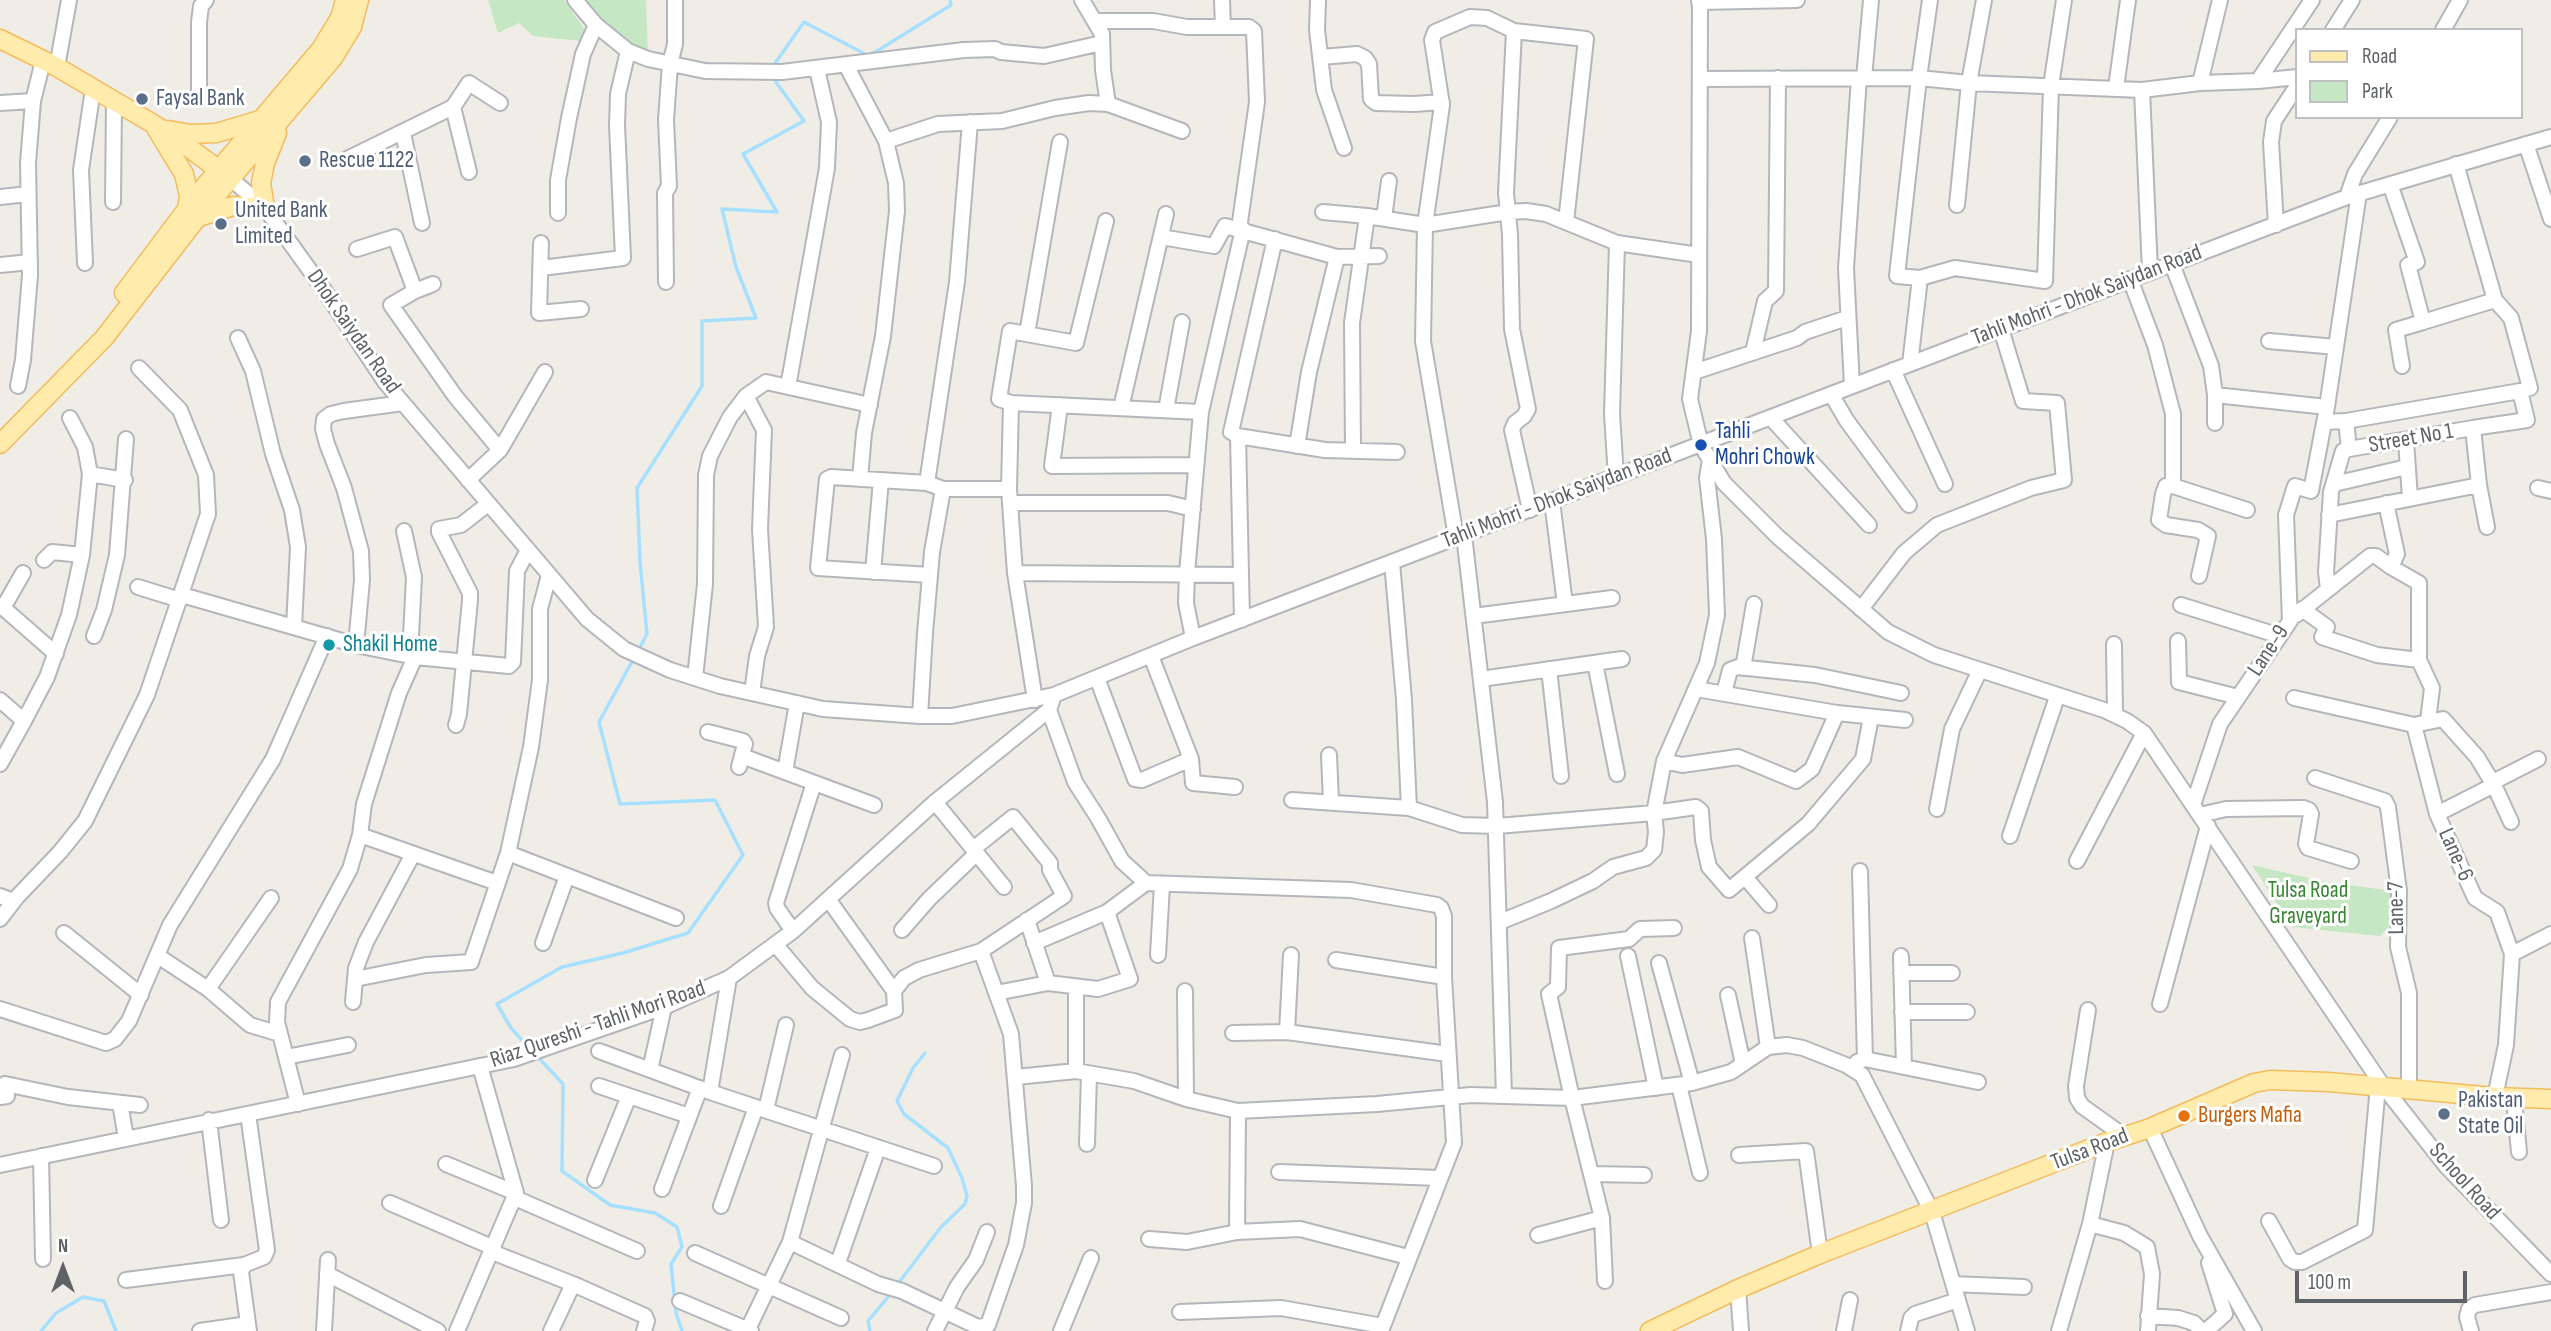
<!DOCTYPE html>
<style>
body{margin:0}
#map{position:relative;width:2551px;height:1331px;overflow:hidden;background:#f0ede6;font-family:"Sofia Sans Condensed",sans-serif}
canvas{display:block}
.legend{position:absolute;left:2295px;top:28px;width:228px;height:91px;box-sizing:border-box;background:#fff;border:2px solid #bfc0c2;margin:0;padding:9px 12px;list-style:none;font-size:21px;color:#5e6266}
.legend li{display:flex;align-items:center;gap:14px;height:35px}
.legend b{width:35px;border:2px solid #bfc0c2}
.north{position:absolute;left:28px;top:1233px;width:70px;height:70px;-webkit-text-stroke:5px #fff;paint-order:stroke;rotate:0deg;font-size:19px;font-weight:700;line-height:28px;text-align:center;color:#5e6266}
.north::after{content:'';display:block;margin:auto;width:24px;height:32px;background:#5e6266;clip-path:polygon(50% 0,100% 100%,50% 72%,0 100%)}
.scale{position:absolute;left:2295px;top:1271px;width:172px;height:32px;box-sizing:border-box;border:4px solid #5e6266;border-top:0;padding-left:9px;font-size:21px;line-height:24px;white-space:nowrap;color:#5e6266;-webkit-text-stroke:5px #fff;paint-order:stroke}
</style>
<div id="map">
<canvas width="2551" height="1331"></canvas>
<ul class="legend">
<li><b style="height:9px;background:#ffebac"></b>Road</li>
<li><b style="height:19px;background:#c6e7c3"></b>Park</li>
</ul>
<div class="north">N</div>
<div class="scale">100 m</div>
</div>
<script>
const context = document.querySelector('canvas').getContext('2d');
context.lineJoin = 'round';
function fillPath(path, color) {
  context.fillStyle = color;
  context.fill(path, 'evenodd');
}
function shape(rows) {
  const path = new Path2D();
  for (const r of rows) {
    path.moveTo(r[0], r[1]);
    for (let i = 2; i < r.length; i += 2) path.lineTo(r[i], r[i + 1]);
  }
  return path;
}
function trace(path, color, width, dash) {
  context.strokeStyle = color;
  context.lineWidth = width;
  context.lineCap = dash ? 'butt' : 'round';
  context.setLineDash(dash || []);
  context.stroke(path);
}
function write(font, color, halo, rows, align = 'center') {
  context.font = font + ' "Sofia Sans Condensed",sans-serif';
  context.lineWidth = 6;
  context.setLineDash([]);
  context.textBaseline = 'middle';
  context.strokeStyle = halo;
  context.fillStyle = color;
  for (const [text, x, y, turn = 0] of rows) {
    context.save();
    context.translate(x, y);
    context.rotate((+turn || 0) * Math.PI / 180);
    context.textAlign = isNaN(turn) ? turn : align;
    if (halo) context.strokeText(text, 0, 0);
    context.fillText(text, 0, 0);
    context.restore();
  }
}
const green = shape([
 [488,0,564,0,585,30,581,41,533,36,519,23,498,33],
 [580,0,646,0,648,59,605,30],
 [2252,865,2322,881,2399,892,2399,917,2380,936,2292,927]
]);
const stream = shape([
 [771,69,804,22,869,56,951,5,950,0],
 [638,651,647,634,640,562,637,488,702,386,702,321,756,318,736,267,722,209,777,212,743,154,804,121,773,78],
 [530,1049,511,1028,497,1004,562,967,623,953,688,933,743,855,715,800,620,804,599,722,634,658],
 [536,1055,563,1084,562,1171,610,1205,655,1213,677,1227,682,1247,671,1264,676,1313,682,1331],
 [897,1285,941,1227,965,1204,967,1196,962,1178,948,1148,904,1114,897,1101,913,1068,925,1053],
 [41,1331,56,1313,83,1297,104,1301,116,1331],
 [870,1331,868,1321,893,1291]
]);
const minor = shape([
 [575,0,596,25,628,51,648,59,705,71,782,72,964,50,995,49,1001,52,1044,56,1102,43],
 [1082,0,1102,34,1103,70,1108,104],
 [1222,0,1223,27],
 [1318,0,1317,30,1324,90,1344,148],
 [1700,0,1699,331,1690,399,1701,445,1724,483,1778,537,1888,632,1934,655,2104,710,2127,721,2144,733,2383,1086,2446,1166,2551,1274],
 [1699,2,1797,0],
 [1095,21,1153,21,1187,27,1249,27,1254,31,1257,102,1239,229],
 [2333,30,2352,0],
 [2443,30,2460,0],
 [1514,31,1506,193,1510,234,1512,329,1528,409,1524,416,1515,423,1512,430,1530,510],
 [1321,57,1357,54,1365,58,1369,64,1371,99,1376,103,1414,104,1442,102],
 [846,65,886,141,896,183,897,211,883,336,864,433,860,479],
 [57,67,69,0],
 [1864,78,1871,0],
 [1700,79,1919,78,1969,83,2142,90,2200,83,2258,81,2297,77],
 [2258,81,2312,0],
 [2200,83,2220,0],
 [2116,88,2128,0],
 [2142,90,2150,272],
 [199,91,199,22,201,6,206,0],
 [0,103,33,101],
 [453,107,469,172],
 [403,133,422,223],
 [886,141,938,124,1002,121,1055,108,1089,103,1108,104,1182,131],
 [2526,144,2551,219],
 [347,159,453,107,469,83,500,103],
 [2456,164,2495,300,2511,318,2530,388,2520,391],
 [231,179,265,208,324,290,385,382,587,619,624,649,670,670,720,686,823,709,920,716,952,716,1054,695,1193,638,2347,197,2551,137],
 [2390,184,2417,262,2408,265,2423,322,2495,300],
 [0,197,28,194],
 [2347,197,2355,174,2390,117],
 [113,202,114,102],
 [1957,205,1969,83,1984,0],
 [1323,212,1367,216],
 [558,213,558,180,569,118,583,54,596,25],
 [1384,218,1389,181],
 [1106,221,1076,343,1010,331,999,399,1011,403,1201,412],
 [2276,225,2271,142,2274,121,2297,86],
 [1161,237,1214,246,1225,226,1337,257,1379,256],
 [1275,239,1231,432,1238,436,1325,450,1397,452],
 [541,243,539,313,581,309],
 [357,249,395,237,415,291],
 [85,263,81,170,93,89],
 [2172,264,2211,366,2215,395,2215,423],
 [0,265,30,262],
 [541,268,623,258,617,125,618,94,628,51],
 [1920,278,1955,268,2045,281,2051,86,2064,0],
 [2130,279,2155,345,2173,414,2173,486],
 [666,282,665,193,669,186,666,120,670,64,675,44,675,0],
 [433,284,415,291,391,305,455,396,500,450],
 [1027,334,1060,142],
 [238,338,253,371,273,454,292,510,298,547,294,627],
 [2269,341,2336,347],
 [1753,352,1765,301,1776,291,1778,78],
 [1910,364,1920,278,1897,276,1919,78,1930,0],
 [2402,366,2396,330,2423,322],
 [1893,370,1945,484],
 [1694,372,1797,338,1805,332,1847,318],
 [18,386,23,360,30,275,28,163,33,101,43,61],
 [1852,386,1846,268,1859,78],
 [788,387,827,168,829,122,817,69],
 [1831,394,1847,421,1909,505],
 [2215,395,2327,407],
 [746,396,764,430,760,529,766,627,757,656,752,693],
 [1011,403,1009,489,1015,573,1035,700],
 [1060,405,1052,466,1196,465],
 [1121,408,1166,214],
 [1166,410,1182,322],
 [1771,418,1869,525],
 [2346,421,2520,391,2527,420,2473,428,2479,485,2487,527],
 [2324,422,2346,421,2349,449,2343,451,2331,492,2326,572,2328,589],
 [1238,436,1242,620],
 [2406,441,2410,498],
 [1297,446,1309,372,1337,257],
 [2349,449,2473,428],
 [1353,450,1352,323,1367,216,1425,225,1508,212,1526,211,1546,214,1617,243,1699,255],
 [90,474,125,480],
 [1616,477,1612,414,1617,243],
 [468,480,500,450,545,372],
 [927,483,957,282,970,122],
 [2334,484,2407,467],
 [2538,488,2551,491],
 [1552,501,1565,604],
 [1010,503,1168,503,1193,509],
 [2386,503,2397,554,2391,567,2419,583,2419,660,2432,688,2428,721],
 [2329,515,2479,485],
 [404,531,414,577,410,656],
 [1464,535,1495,802,1504,1096],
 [1456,537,1423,341,1425,225,1442,105,1432,40,1435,32,1470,17,1487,18,1514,31,1586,39,1566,222],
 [44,560,52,552,82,555],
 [1392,562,1404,700,1409,808],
 [873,572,881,480],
 [1015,573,1241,575],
 [930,575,818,568,827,479,831,477,927,483,943,489,1009,489],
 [2199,576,2208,536,2198,530,2166,525,2159,520,2163,494,2166,486,2173,486,2247,510],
 [138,587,180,600],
 [182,595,356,645,415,657,509,666,513,662,517,571,528,550],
 [0,605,56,654],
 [2181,605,2280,636],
 [3,608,23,573],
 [1861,609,1904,553,1937,525,2031,488,2064,480,2057,403,2023,401,2001,329],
 [2302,609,2327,627,2322,637,2377,655,2419,660],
 [2296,615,2370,556,2376,556,2391,567],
 [1474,616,1612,598],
 [94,636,104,610,117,555,126,439],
 [1193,638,1186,603,1187,573,1201,412,1243,229],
 [2178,641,2179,682,2238,697],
 [2114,644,2115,715],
 [356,645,362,580,361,551,344,488,327,444,323,429,324,419,331,414,344,411,403,403],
 [1151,656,1191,759,1193,783,1235,787],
 [1595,663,1617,774],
 [1743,668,1754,604],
 [1549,669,1561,776],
 [695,678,705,584,706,475,710,456,730,417,746,396,766,382,870,405],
 [1097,678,1135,779,1142,780,1191,759],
 [1481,679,1622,659],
 [1696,689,1837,713,1905,720],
 [1724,693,1730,670,1738,667,1815,675,1901,693],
 [2294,698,2414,725,2443,719,2477,757,2494,785,2511,822],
 [0,700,24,721,47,677,69,615,82,555,90,474,85,447,70,418],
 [1049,710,1075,782,1098,818,1122,861,1146,883,1351,890,1437,905,1441,908,1444,916,1444,977,1454,1143,1381,1331],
 [920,716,925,633,932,552,943,489],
 [456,725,459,714,470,600,470,593,439,532,439,529,461,525,488,504],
 [2414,725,2437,814,2475,898,2497,912,2512,954,2506,1045,2495,1097],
 [708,732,743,741,745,744,739,767],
 [1329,755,1331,801],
 [742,756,874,805],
 [1664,761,1682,765,1738,757,1796,781,1812,769,1837,713],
 [0,764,24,721],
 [785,772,797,703],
 [2315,778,2385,801,2388,807,2399,891,2398,947,2409,993,2409,1089],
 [2493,782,2538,759],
 [1292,800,1409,808,1462,825,1497,826,1654,813,1696,807,1701,811,1703,840,1709,867,1729,890,1808,824,1863,759,1871,717],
 [935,802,1004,887],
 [2193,805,2220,724,2290,621,2286,515,2295,486,2311,491,2327,407,2359,193],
 [1937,809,1952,729,1980,670],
 [2437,814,2494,785],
 [2200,815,2226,809,2304,808,2309,810,2311,814,2306,844,2308,848,2351,861],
 [360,835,497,883],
 [2010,836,2057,697],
 [508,853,676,918],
 [2077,861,2144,733],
 [1860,871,1865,1059],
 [1745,877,1769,905],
 [0,896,13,901],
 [828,899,894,991],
 [0,919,17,897,60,852,85,821,147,695,208,514,206,475,180,410,139,368],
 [1027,920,1048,983],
 [1500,922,1551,901,1593,881,1613,867,1646,858,1654,850,1656,832,1654,813,1664,761,1707,663,1717,615,1714,539,1707,478,1710,460],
 [902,930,929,899,977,853],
 [793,931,777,908,776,903,814,783],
 [64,933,141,995],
 [1752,938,1768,1047],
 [543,943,567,876],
 [1034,943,1107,912,1146,883],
 [776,945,812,988,850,1019,860,1022,868,1020,895,1010,894,991,904,978,919,970,981,951,1064,896,1050,870,1050,863,1013,817,973,849],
 [2512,954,2551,934],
 [1158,955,1162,885],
 [158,956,208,989,250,1025,280,1034],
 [1628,956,1656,1088],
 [1901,956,1904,1067],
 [1336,960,1444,977],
 [1659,963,1692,1083],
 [1901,973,1952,973],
 [355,979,426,965,471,962,508,853,531,747,540,680,540,609,549,575],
 [208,989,271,898],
 [1185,991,1186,1099],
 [996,993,1048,983,1098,989,1130,979,1107,912],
 [1728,995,1743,1064],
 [353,1002,356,968,366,942,413,854],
 [2160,1004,2208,826],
 [0,1009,106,1043,115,1039,129,1021,170,925,273,759,327,636],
 [2088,1010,2076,1086,2077,1098,2082,1106,2124,1136],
 [1902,1012,1967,1012],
 [1287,1032,1291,955],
 [1233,1033,1287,1032,1448,1054],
 [599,1051,710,1092,934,1166],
 [286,1057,348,1045],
 [1857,1062,1865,1059,1978,1082],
 [650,1070,664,1007],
 [1076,1071,1076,987],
 [1016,1077,1076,1071,1134,1081,1186,1099,1238,1111,1377,1104,1471,1095,1572,1098,1692,1083,1731,1072,1768,1047,1787,1045,1803,1048,1846,1065,1862,1075,1932,1212,1967,1331],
 [1679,1085,1700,1173],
 [599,1086,689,1116],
 [710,1092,729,978],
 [0,1097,7,1096,5,1084,68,1097,140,1105],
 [2514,1099,2519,1152],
 [120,1103,126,1138],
 [298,1104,277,1022,278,1002,350,869,360,835,364,804,399,693,415,657],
 [766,1110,786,1025],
 [248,1114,267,1250,264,1257,244,1265,241,1272,249,1331],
 [209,1120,221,1220],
 [2150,1128,2200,1236,2254,1331],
 [1087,1144,1089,1074],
 [1739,1155,1806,1151,1820,1254],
 [41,1156,43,1259],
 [446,1164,516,1193],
 [0,1165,514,1059,664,1007,729,978,793,931,935,802,1049,710,1054,695],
 [1279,1172,1439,1178],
 [1592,1174,1644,1175],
 [595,1180,629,1096],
 [662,1189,700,1088],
 [515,1198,637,1251],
 [390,1203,494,1248],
 [721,1206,756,1107],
 [2269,1221,2290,1259,2295,1262,2302,1262,2365,1230,2378,1086],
 [2090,1224,2124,1233,2147,1247,2152,1274,2148,1331],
 [1237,1232,1238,1111],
 [1538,1235,1602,1218],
 [1149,1239,1187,1242,1237,1232,1300,1229,1408,1257],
 [790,1242,878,1284,902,1291,978,1327,988,1325,1016,1245,1024,1203,1024,1186,1011,1034,981,951],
 [492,1252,573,1284,645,1316,647,1321,644,1331],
 [695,1253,841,1318],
 [838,1263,878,1148],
 [327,1274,438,1331],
 [126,1280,244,1265],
 [1605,1281,1602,1218,1572,1098,1549,994,1558,987,1559,948,1629,939,1640,929,1674,928],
 [1953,1284,2024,1287],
 [1738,1289,1741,1331],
 [680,1301,751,1331],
 [1180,1312,1281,1308,1383,1326],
 [2148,1316,2178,1318,2194,1323,2202,1331],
 [200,1331,248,1324],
 [324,1331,328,1260],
 [457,1331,516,1193,480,1066],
 [551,1331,573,1284],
 [747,1331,790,1242,842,1055],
 [935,1331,957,1287,976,1260,987,1232],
 [1061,1331,1091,1258],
 [1844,1331,1850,1300],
 [1908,1331,1911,1318,1915,1314,1958,1300],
 [2059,1331,2090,1224,2107,1142],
 [2206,1331,2225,1314,2209,1263],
 [2471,1331,2467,1317,2469,1309,2475,1305,2551,1292]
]);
const major = shape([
 [0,39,57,67,155,125,184,144,227,176],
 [156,128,184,174,189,196,187,209],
 [168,130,191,134,216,133,260,120],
 [202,216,233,206,265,208,261,183,265,163,277,133],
 [124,293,199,193,321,49,340,18,345,0],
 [0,444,104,338,197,218,333,58,352,27,359,0],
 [1650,1331,1738,1289,1820,1254,2107,1142,2150,1128,2254,1083,2270,1080,2328,1082,2495,1097,2551,1099]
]);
const markers = [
 [142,99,7,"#5c6f8a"],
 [305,161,7,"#5c6f8a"],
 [221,224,7,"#5c6f8a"],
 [1701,445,7,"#1a4fb4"],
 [329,645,7,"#0f9aa8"],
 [2444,1114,7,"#5c6f8a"],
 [2184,1116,7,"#e8710a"]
];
const serviceNames = [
 ["Faysal Bank",156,99],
 ["Rescue 1122",319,161],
 ["United Bank",235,211],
 ["Limited",235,237],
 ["Pakistan",2458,1101],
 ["State Oil",2458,1127]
];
const streetNames = [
 ["Tahli Mohri - Dhok Saiydan Road",2087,296,-21],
 ["Dhok Saiydan Road",353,332,55],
 ["Street No 1",2411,439,-10],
 ["Tahli Mohri - Dhok Saiydan Road",1557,499,-21],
 ["Lane-9",2269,651,-57],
 ["Lane-6",2455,855,66],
 ["Lane-7",2397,908,-91],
 ["Riaz Qureshi - Tahli Mori Road",598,1025,-19],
 ["Tulsa Road",2090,1150,-21],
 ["School Road",2464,1182,48]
];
const transitNames = [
 ["Tahli",1715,432],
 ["Mohri Chowk",1715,458]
];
const cultureNames = [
 ["Shakil Home",343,645]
];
const parkNames = [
 ["Tulsa Road",2308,891],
 ["Graveyard",2308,917]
];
const foodNames = [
 ["Burgers Mafia",2198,1116]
];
fillPath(green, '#c6e7c3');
trace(stream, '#a7e0ff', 3.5);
trace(minor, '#b3b7bb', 18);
trace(major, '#f2bc5d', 21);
trace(minor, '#fff', 14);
trace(major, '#ffebac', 18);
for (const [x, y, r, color] of markers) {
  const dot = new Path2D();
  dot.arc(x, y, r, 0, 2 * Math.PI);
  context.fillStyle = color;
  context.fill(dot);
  trace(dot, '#fff', 2.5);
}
write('23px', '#4e5e75', '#fff', serviceNames, 'left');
write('23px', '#5e6266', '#fff', streetNames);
write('23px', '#164399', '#fff', transitNames, 'left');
write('23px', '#0d838f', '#fff', cultureNames, 'left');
write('23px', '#388635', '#fff', parkNames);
write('23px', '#c56008', '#fff', foodNames, 'left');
</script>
